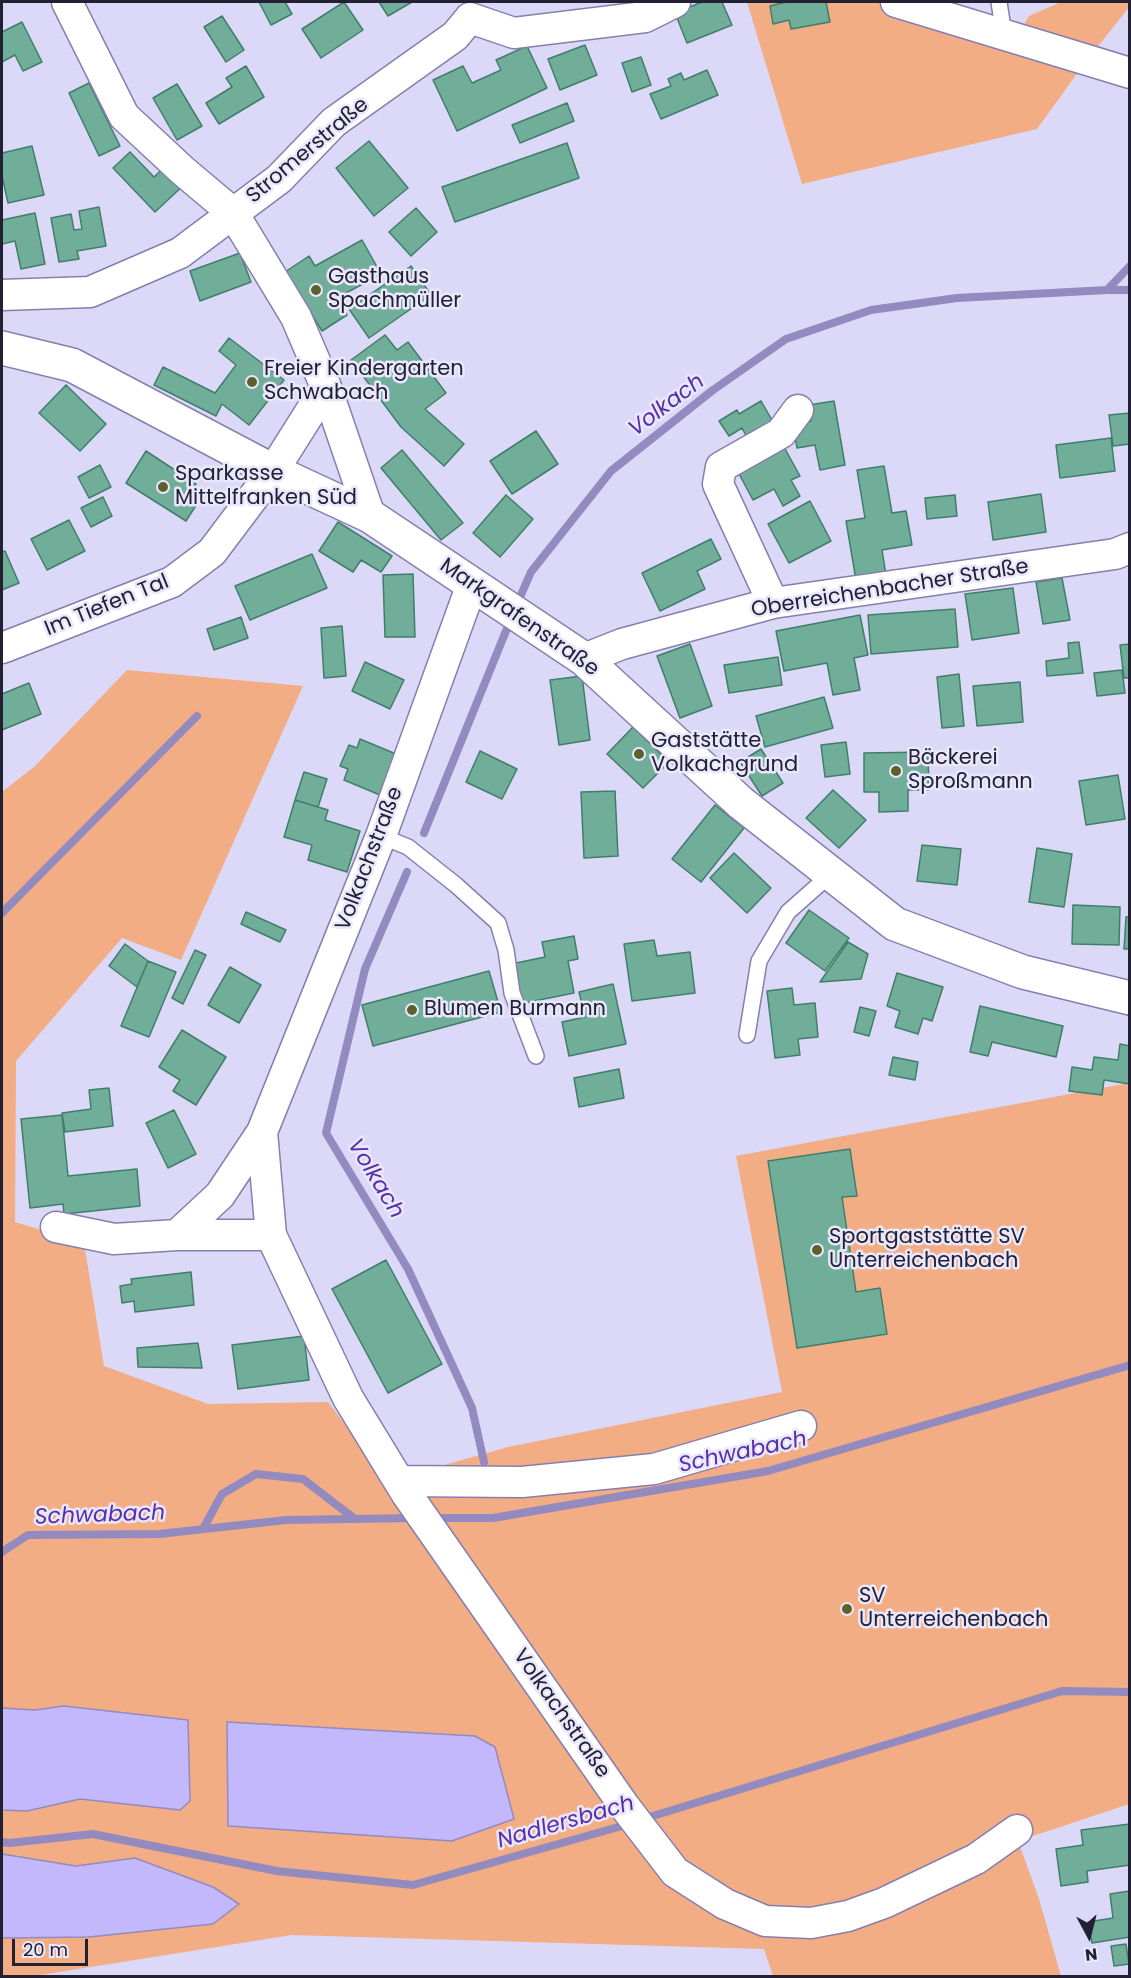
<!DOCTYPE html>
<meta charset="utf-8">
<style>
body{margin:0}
#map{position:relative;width:1131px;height:1978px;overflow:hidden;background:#dcd8f7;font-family:Poppins,sans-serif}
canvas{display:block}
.frame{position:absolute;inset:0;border:3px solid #242033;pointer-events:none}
.north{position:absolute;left:1059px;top:1906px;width:60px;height:60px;-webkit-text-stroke:4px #e9e7fc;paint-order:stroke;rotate:173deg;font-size:16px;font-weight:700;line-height:24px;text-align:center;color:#242033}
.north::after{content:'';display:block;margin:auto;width:21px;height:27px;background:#242033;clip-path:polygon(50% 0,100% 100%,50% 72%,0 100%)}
.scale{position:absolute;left:12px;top:1939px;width:76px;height:27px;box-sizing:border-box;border:3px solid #242033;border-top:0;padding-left:8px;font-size:18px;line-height:21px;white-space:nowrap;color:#242033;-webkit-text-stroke:4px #e9e7fc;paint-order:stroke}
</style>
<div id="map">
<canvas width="1131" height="1978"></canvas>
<div class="frame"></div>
<div class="north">N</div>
<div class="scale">20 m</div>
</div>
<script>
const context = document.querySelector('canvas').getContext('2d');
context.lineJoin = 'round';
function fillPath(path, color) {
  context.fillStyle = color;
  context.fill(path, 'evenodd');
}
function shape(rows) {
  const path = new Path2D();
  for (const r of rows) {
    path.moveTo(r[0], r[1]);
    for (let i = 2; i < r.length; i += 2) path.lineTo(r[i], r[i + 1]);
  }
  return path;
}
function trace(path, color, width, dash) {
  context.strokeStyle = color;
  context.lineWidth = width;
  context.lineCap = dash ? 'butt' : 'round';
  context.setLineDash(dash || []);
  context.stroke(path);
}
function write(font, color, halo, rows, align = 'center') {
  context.font = font + ' Poppins,sans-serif';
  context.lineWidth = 5;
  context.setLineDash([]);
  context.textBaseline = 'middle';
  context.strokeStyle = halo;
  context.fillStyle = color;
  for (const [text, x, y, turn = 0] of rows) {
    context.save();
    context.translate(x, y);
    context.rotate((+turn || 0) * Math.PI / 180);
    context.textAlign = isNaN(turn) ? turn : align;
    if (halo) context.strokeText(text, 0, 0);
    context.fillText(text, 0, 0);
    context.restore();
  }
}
const green = shape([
 [747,2,879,2,900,10,1013,43,1029,16,1061,2,1129,2,1130,6,1084,64,1037,129,802,184],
 [127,670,303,686,181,960,122,938,16,1061,15,1222,84,1243,104,1366,208,1404,328,1402,388,1481,508,1447,782,1392,736,1156,1129,1083,1129,1804,1018,1841,1039,1899,1061,1976,773,1976,764,1949,292,1935,34,1976,2,1976,2,792,35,766]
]);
const water = shape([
 [64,1706,188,1720,190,1801,180,1810,80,1799,27,1811,2,1810,2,1708,35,1710,64,1706],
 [227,1722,475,1736,495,1747,514,1819,452,1841,228,1826,227,1722],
 [2,1854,76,1866,135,1858,213,1887,239,1904,213,1924,89,1937,2,1938,2,1854]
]);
const stream = shape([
 [1107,290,1130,290],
 [517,604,531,572,611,471,713,390,786,339,871,310,957,298,1107,290,1130,266],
 [424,833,510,621],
 [407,872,365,969,326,1133,408,1269,472,1408,484,1462],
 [2,913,197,716],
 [433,1518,493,1518,768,1471,1130,1365],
 [203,1529,222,1494,256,1474,303,1479,355,1519],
 [2,1552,28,1535,159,1534,286,1520,415,1518],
 [643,1819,1062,1691,1130,1692],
 [2,1842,9,1843,93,1834,277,1871,413,1885,629,1824]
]);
const building = shape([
 [259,2,285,2,292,14,271,25,259,2],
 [344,2,363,30,321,58,302,29,344,2],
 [379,2,412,2,388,16,379,2],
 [702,2,722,2,732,25,687,43,675,13,702,2],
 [786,2,826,2,830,22,791,29,789,20,773,24,770,6,786,2],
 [222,16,244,50,226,62,204,27,222,16],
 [22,22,42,62,23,71,15,55,2,62,2,32,22,22],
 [585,45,597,75,560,90,548,59,585,45],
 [527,46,547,88,457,131,433,80,463,66,472,83,501,70,496,60,527,46],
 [641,57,651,85,632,92,622,63,641,57],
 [246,66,264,97,219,124,206,103,232,87,226,78,246,66],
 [707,70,718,95,661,119,650,94,671,86,668,79,681,73,684,80,707,70],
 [89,83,120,146,99,156,69,93,89,83],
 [177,84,202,126,177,140,153,98,177,84],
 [567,103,574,121,520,143,512,125,567,103],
 [369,141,408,188,374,216,336,168,369,141],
 [567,143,579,178,455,222,442,187,567,143],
 [32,146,44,195,8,203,2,176,2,153,32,146],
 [130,152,154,177,169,163,187,182,155,212,113,168,130,152],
 [99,207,106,246,77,251,79,259,59,262,51,218,71,214,74,230,82,229,79,211,99,207],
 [416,208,437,232,411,256,389,232,416,208],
 [35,213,45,264,21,269,15,241,2,244,2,220,35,213],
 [362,240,381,274,337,298,347,315,322,331,285,272,309,256,315,266,362,240],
 [240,253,251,282,200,301,190,271,240,253],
 [411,266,431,295,369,338,349,309,411,266],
 [385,335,397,350,408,342,446,393,425,409,464,444,444,466,401,427,351,360,385,335],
 [229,338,284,380,249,425,222,404,216,416,154,385,163,367,215,393,236,365,219,351,229,338],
 [66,385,106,424,80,451,39,413,66,385],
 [761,401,776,427,750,443,742,428,729,436,719,421,737,410,739,414,761,401],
 [834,401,845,465,820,470,815,445,797,448,793,425,811,421,809,405,834,401],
 [1130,413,1130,444,1113,446,1109,415,1130,413],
 [536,431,558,464,512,494,490,461,536,431],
 [1111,438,1115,471,1060,478,1056,445,1111,438],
 [784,447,800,476,791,480,800,496,783,506,774,489,753,500,738,472,784,447],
 [402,450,463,523,441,540,381,468,402,450],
 [146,451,196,484,193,490,202,496,186,521,126,483,146,451],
 [100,465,111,487,89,498,78,477,100,465],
 [884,466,892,513,906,511,912,545,882,550,886,575,856,580,846,521,865,518,857,470,884,466],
 [1041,494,1046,532,993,540,988,502,1041,494],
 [506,495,533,519,500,557,473,533,506,495],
 [955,495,957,516,927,519,925,498,955,495],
 [103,497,112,516,91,527,81,508,103,497],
 [810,501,831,541,789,563,768,524,810,501],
 [69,520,85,551,47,570,31,539,69,520],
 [338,522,392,556,381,572,361,560,353,572,319,551,338,522],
 [711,539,721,559,697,571,705,589,660,611,642,573,711,539],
 [5,551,19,583,2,590,2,552,5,551],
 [312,554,327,588,250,620,235,586,312,554],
 [413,574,415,637,385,637,383,575,413,574],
 [1062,578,1070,620,1043,624,1036,582,1062,578],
 [1013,588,1019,633,972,640,965,594,1013,588],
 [955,609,958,647,871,654,868,615,955,609],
 [860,615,868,655,854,658,860,690,833,695,827,663,784,671,776,631,860,615],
 [241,617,248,638,214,650,207,629,241,617],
 [342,626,346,676,324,678,321,628,342,626],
 [1079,642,1083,673,1047,676,1046,661,1069,658,1068,643,1079,642],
 [690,644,712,706,680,718,657,656,690,644],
 [1130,644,1130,678,1124,678,1120,645,1130,644],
 [778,657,782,685,729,693,724,665,778,657],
 [365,662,404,680,390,709,352,691,365,662],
 [1122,670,1125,693,1097,696,1094,673,1122,670],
 [959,674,964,726,942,728,937,677,959,674],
 [582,676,590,740,559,745,550,680,582,676],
 [1020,682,1023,722,977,726,973,686,1020,682],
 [29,683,41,714,2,730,2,694,29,683],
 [824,697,833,728,765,747,756,716,824,697],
 [633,727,669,762,643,788,607,754,633,727],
 [360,739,396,754,380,795,344,780,348,769,340,766,349,745,357,748,360,739],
 [846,742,850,774,825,777,821,745,846,742],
 [761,749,783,783,762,796,740,762,761,749],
 [480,751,517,769,502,799,466,782,480,751],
 [928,752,929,790,908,790,908,811,879,812,879,792,864,792,864,753,928,752],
 [304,772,327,779,318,807,295,800,304,772],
 [1118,775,1125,819,1086,825,1079,781,1118,775],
 [833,790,866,820,839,848,806,818,833,790],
 [615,791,618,856,584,858,581,792,615,791],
 [295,800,328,810,325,820,360,831,347,872,308,860,312,845,284,837,295,800],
 [715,805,744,828,701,882,672,859,715,805],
 [922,845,961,849,957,885,917,881,922,845],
 [1037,848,1072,854,1064,907,1029,902,1037,848],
 [734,853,771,888,747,913,710,878,734,853],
 [1073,905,1120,907,1119,945,1072,944,1073,905],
 [809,910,849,938,825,971,786,943,809,910],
 [246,912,286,930,280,942,241,924,246,912],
 [1126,917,1130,917,1130,949,1124,949,1126,917],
 [574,936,578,959,568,961,574,993,519,1004,511,964,545,957,542,942,574,936],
 [654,940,657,956,690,952,695,993,632,1001,624,944,654,940],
 [848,942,868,954,861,979,820,982,848,942],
 [125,944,148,961,137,987,109,966,125,944],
 [195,950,206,955,183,1004,172,998,195,950],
 [148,961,176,972,149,1037,121,1026,148,961],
 [230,967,261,985,239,1023,208,1005,230,967],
 [489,971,501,1012,373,1046,362,1005,489,971],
 [897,973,943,987,932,1021,923,1018,918,1034,895,1027,900,1011,887,1006,897,973],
 [613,984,626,1044,569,1056,562,1022,585,1017,579,992,613,984],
 [792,988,794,1005,815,1003,818,1037,798,1039,800,1055,775,1058,767,991,792,988],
 [980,1006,1063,1026,1056,1057,992,1042,988,1056,970,1052,980,1006],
 [860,1007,876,1011,869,1036,854,1032,860,1007],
 [182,1030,226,1057,196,1105,173,1091,180,1080,159,1067,182,1030],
 [1120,1044,1130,1046,1130,1084,1104,1080,1102,1095,1069,1091,1072,1067,1092,1070,1094,1057,1118,1060,1120,1044],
 [893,1057,918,1062,915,1080,889,1075,893,1057],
 [619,1069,624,1098,579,1107,574,1078,619,1069],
 [109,1088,113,1126,65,1132,62,1113,91,1109,89,1090,109,1088],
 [174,1110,196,1154,168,1168,146,1123,174,1110],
 [62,1115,68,1176,137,1169,140,1206,64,1214,63,1204,30,1208,21,1119,62,1115],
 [850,1149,857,1196,842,1197,856,1292,880,1288,887,1334,797,1348,768,1161,850,1149],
 [386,1260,442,1364,388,1393,332,1289,386,1260],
 [191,1272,194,1305,135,1312,134,1301,122,1303,120,1286,132,1284,131,1279,191,1272],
 [304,1336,309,1380,238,1389,232,1345,304,1336],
 [198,1343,202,1368,138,1367,137,1348,198,1343],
 [1130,1824,1130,1865,1087,1871,1088,1882,1061,1886,1056,1849,1083,1845,1081,1830,1130,1824],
 [1129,1891,1130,1937,1092,1943,1088,1922,1113,1918,1110,1894,1129,1891],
 [1126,1944,1129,1964,1114,1966,1111,1946,1126,1944]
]);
const lane = shape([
 [999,2,1004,35],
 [381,836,408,847,456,885,498,923,506,950,512,993,536,1056],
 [747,1035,759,961,788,912,831,874]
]);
const street = shape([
 [67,2,124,116,182,170,233,213,296,317,326,387,370,516],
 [896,2,1130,73],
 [470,18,514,33,645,17,675,2],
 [2,295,90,292,180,253,279,179,334,122,455,36,470,18],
 [773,603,718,484,721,467,781,433,798,410],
 [2,648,172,582,212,552,273,471,326,387],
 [584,659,622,644,773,603,1115,554,1130,548],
 [262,1132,271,1235,348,1398,406,1493,625,1807,675,1872,725,1904,765,1921,811,1923,848,1916,884,1903,976,1859,1017,1830],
 [56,1227,114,1239,177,1235,271,1235],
 [177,1235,220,1195,262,1132,381,836,472,584],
 [399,1481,522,1482,654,1469,801,1426]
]);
const secondary = shape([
 [2,348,72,365,273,471,370,516,584,659,741,803,895,924,1023,972,1130,998]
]);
const markers = [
 [316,290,6,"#5d602d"],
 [252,382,6,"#5d602d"],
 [163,487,6,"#5d602d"],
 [639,754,6,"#5d602d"],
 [896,771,6,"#5d602d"],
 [412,1010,6,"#5d602d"],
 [817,1250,6,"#5d602d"],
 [847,1609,6,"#5d602d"]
];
const streetNames = [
 ["Stromerstraße",308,151,-40],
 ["Oberreichenbacher Straße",890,589,-9],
 ["Im Tiefen Tal",107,606,-22],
 ["Markgrafenstraße",519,618,35],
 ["Volkachstraße",370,859,-69],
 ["Volkachstraße",561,1714,55]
];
const poiNames = [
 ["Gasthaus",328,278],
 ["Spachmüller",328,302],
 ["Freier Kindergarten",264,370],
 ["Schwabach",264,394],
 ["Sparkasse",175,475],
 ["Mittelfranken Süd",175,499],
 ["Gaststätte",651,742],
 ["Volkachgrund",651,766],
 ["Bäckerei",908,759],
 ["Sproßmann",908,783],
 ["Blumen Burmann",424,1010],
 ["Sportgaststätte SV",829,1238],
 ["Unterreichenbach",829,1262],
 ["SV",859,1597],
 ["Unterreichenbach",859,1621]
];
const waterNames = [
 ["Volkach",667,406,-37],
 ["Volkach",375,1179,59],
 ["Schwabach",743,1453,-12],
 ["Schwabach",100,1516,-2],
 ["Nadlersbach",566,1823,-16]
];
fillPath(green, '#f2ad84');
fillPath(water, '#c3b8fb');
trace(water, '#938abf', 1.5);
trace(stream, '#938abf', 8);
fillPath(building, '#70ae99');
trace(building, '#407e6b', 1.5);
trace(lane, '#867fae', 18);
trace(street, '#867fae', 33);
trace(secondary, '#867fae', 36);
trace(lane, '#fff', 15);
trace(street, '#fff', 30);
trace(secondary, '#fff', 33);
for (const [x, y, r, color] of markers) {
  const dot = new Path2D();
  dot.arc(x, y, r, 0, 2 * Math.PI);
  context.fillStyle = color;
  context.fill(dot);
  trace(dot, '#e9e7fc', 2);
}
write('21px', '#242033', '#e9e7fc', streetNames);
write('21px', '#242033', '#e9e7fc', poiNames, 'left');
write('italic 22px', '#562eaa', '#e9e7fc', waterNames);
</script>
